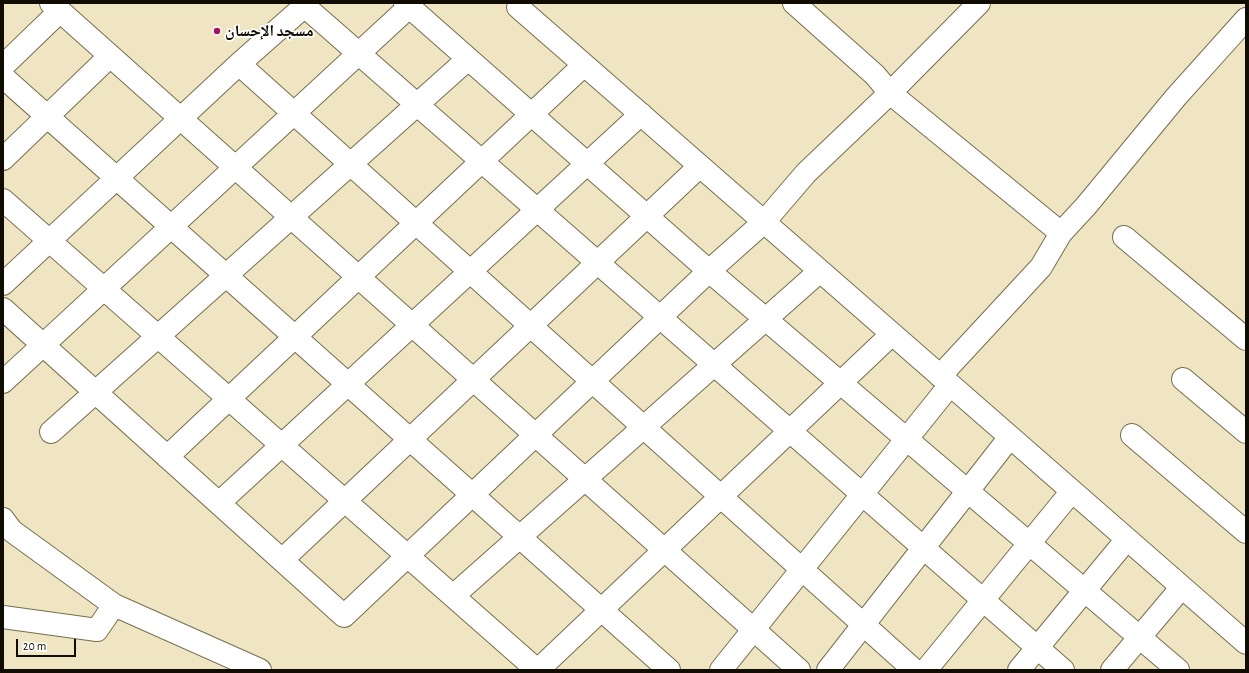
<!DOCTYPE html>
<meta charset="utf-8">
<style>
body{margin:0}
#map{position:relative;width:1249px;height:673px;overflow:hidden;background:#efe5c2;font-family:"Alegreya Sans",sans-serif}
canvas{display:block}
.frame{position:absolute;inset:0;border:4px solid #100c02;pointer-events:none}
.scale{position:absolute;left:16px;top:639px;width:60px;height:18px;box-sizing:border-box;border:2px solid #100c02;border-top:0;padding-left:5px;font-size:12px;line-height:14px;white-space:nowrap;color:#100c02;-webkit-text-stroke:3px #fff;paint-order:stroke}
</style>
<div id="map">
<canvas width="1249" height="673"></canvas>
<div class="frame"></div>
<div class="scale">20 m</div>
</div>
<script>
const context = document.querySelector('canvas').getContext('2d');
context.lineJoin = 'round';
function shape(rows) {
  const path = new Path2D();
  for (const r of rows) {
    path.moveTo(r[0], r[1]);
    for (let i = 2; i < r.length; i += 2) path.lineTo(r[i], r[i + 1]);
  }
  return path;
}
function trace(path, color, width, dash) {
  context.strokeStyle = color;
  context.lineWidth = width;
  context.lineCap = dash ? 'butt' : 'round';
  context.setLineDash(dash || []);
  context.stroke(path);
}
function write(font, color, halo, rows, align = 'center') {
  context.font = font + ' "Alegreya Sans","Noto Naskh Arabic",sans-serif';
  context.lineWidth = 3.5;
  context.setLineDash([]);
  context.textBaseline = 'middle';
  context.strokeStyle = halo;
  context.fillStyle = color;
  for (const [text, x, y, turn = 0] of rows) {
    context.save();
    context.translate(x, y);
    context.rotate((+turn || 0) * Math.PI / 180);
    context.textAlign = isNaN(turn) ? turn : align;
    if (halo) context.strokeText(text, 0, 0);
    context.fillText(text, 0, 0);
    context.restore();
  }
}
const minor = shape([
 [301,3,1063,670],
 [405,3,709,271,1178,670],
 [794,3,875,75,890,93,1061,233,1086,206,1176,97,1246,19],
 [518,7,1246,643],
 [239,64,914,670],
 [3,66,60,11],
 [3,77,669,670],
 [3,159,110,56],
 [3,200,537,670],
 [1124,237,1246,339],
 [3,284,239,64,308,3],
 [3,309,344,616,709,271,764,222,806,173,890,93,979,3],
 [940,376,1041,267,1061,233],
 [1183,379,1246,432],
 [3,382,409,7],
 [51,432,468,59],
 [1132,435,1246,532],
 [167,457,584,65],
 [219,503,641,114],
 [3,519,12,531,114,605,260,670],
 [282,560,700,166],
 [453,596,820,271],
 [3,617,97,630,114,605],
 [538,670,892,334],
 [721,670,950,385],
 [828,670,1010,437],
 [926,670,1072,491],
 [1019,670,1127,539],
 [1112,670,1182,587]
]);
const tertiary = shape([
 [51,3,799,670]
]);
const markers = [
 [217,31,4,"#a11661"]
];
const poiNames = [
 ["مسجد الإحسان",225,31]
];
trace(minor, '#776e4e', 24);
trace(tertiary, '#776e4e', 24);
trace(minor, '#fff', 22);
trace(tertiary, '#fff', 22);
for (const [x, y, r, color] of markers) {
  const dot = new Path2D();
  dot.arc(x, y, r, 0, 2 * Math.PI);
  context.fillStyle = color;
  context.fill(dot);
  trace(dot, '#fff', 1.5);
}
write('bold 16px', '#100c02', '#fff', poiNames, 'left');
</script>
